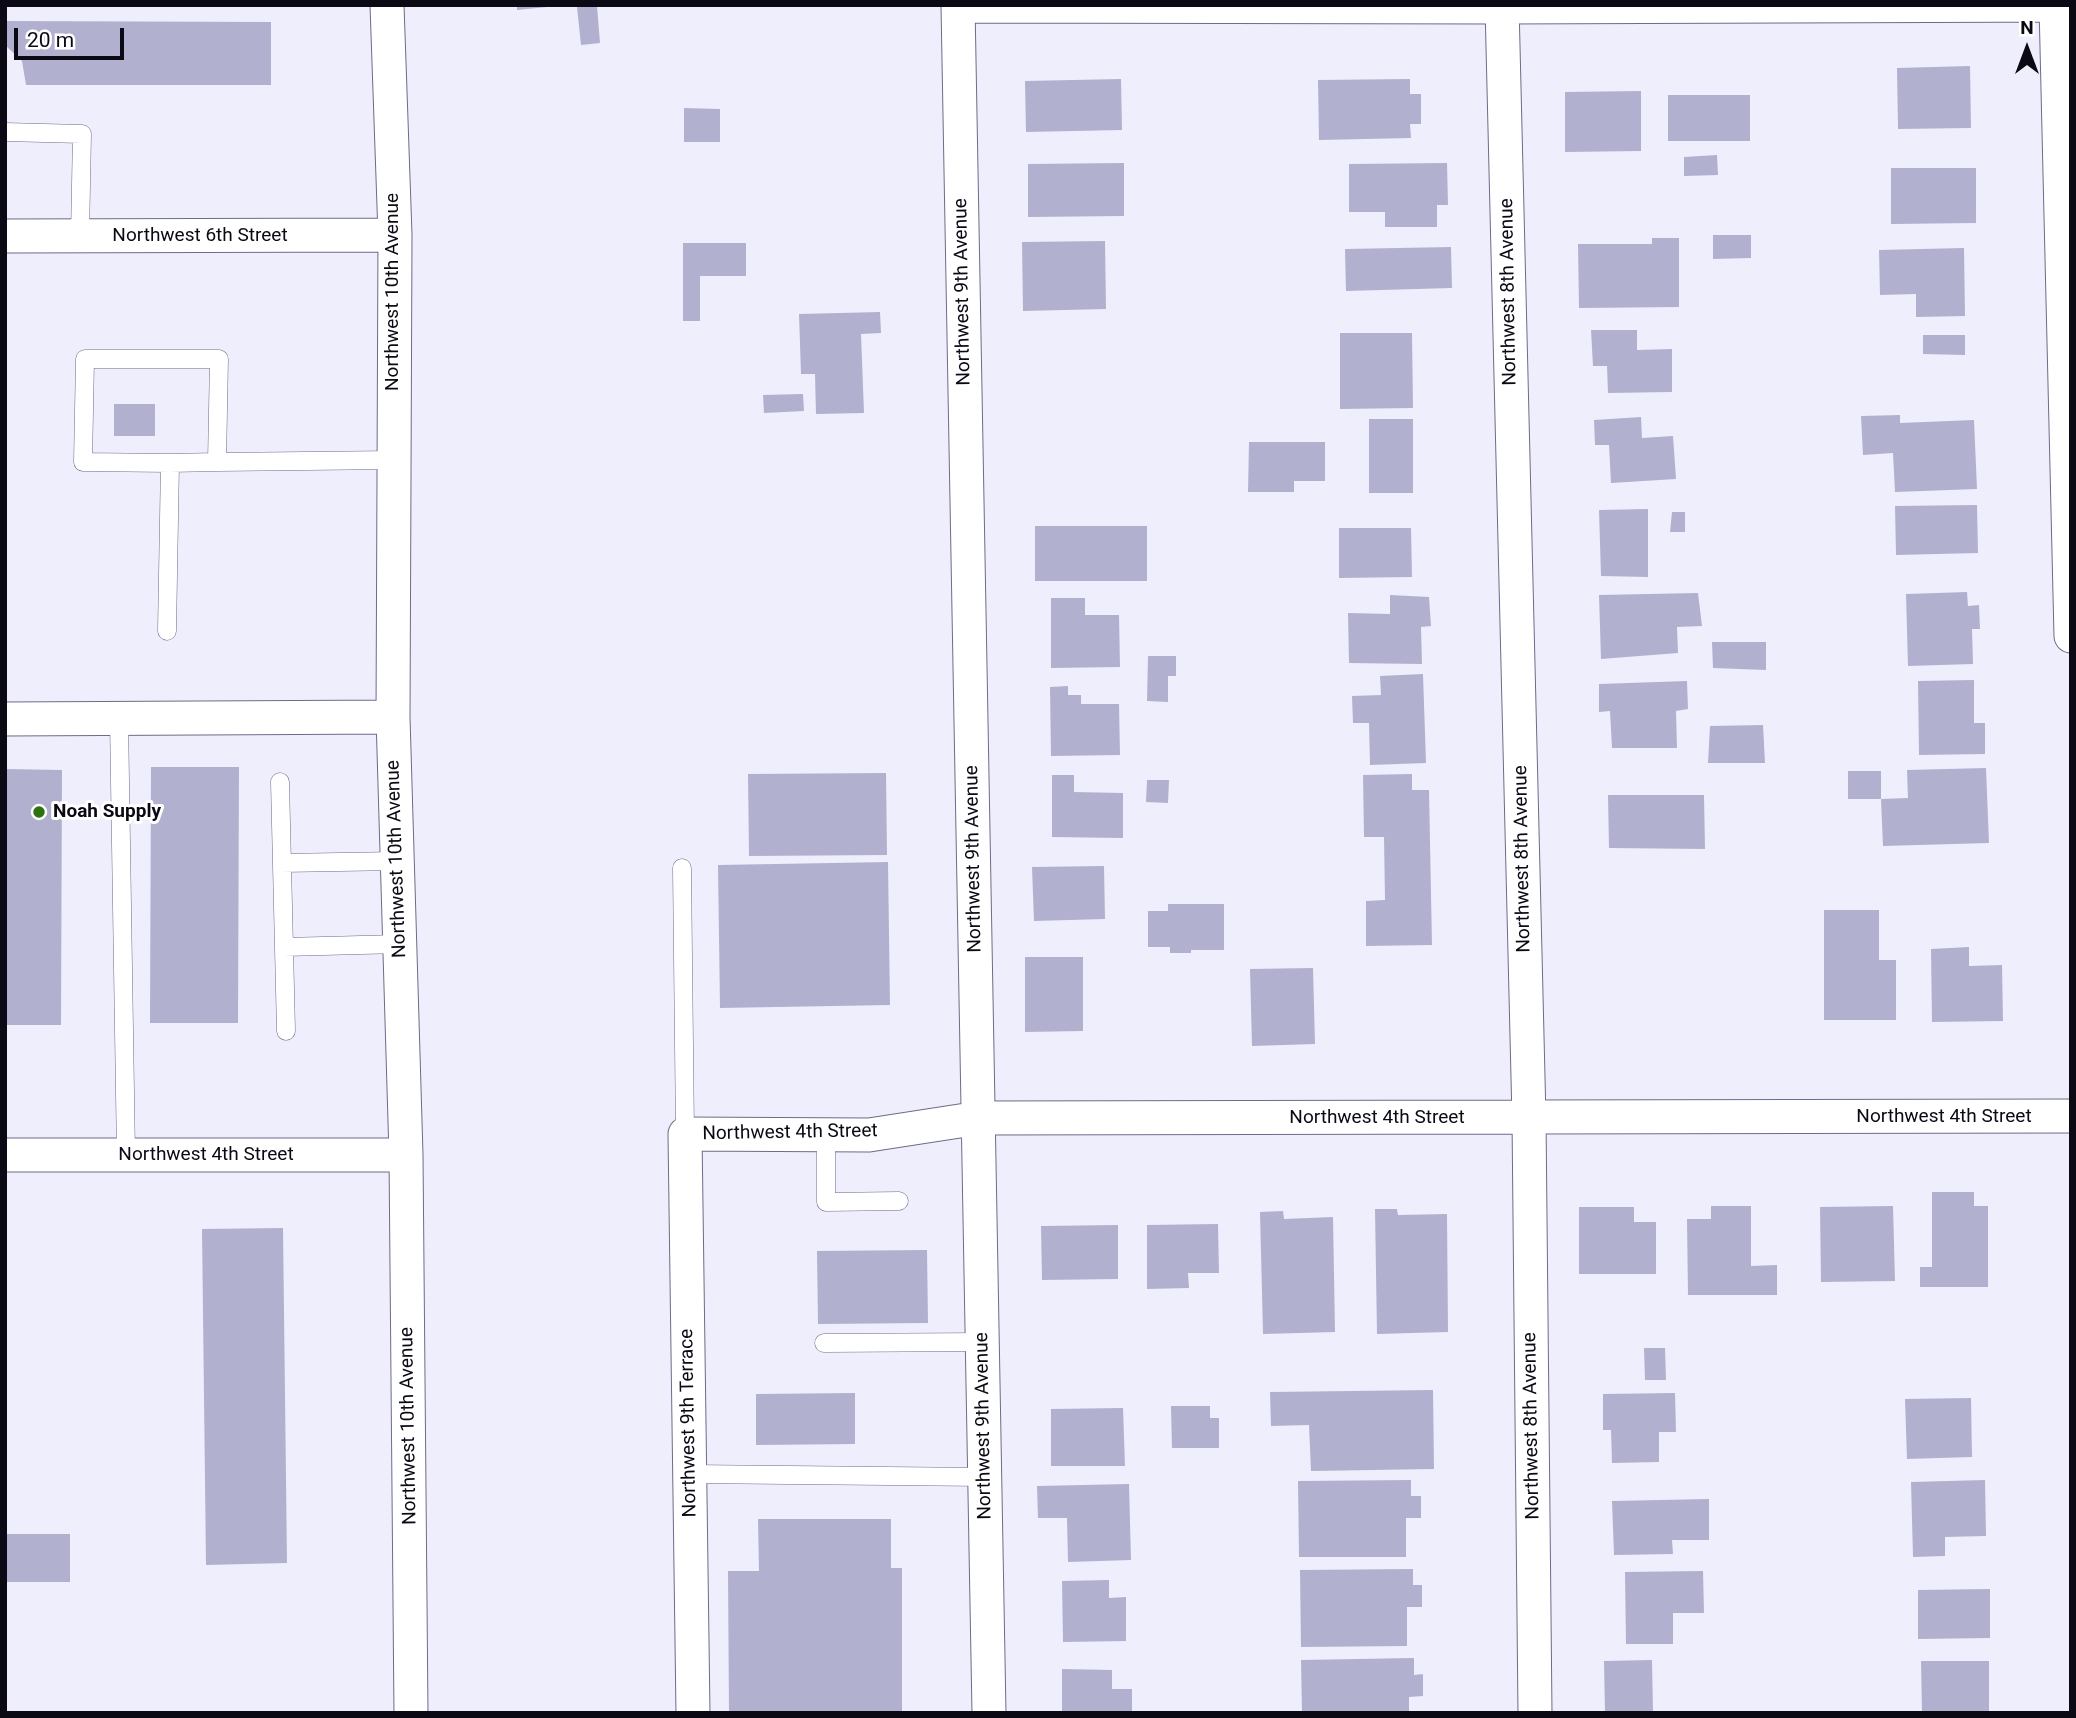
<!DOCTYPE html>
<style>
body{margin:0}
#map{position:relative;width:2076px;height:1718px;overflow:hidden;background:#efeefc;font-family:Roboto,sans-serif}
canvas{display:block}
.frame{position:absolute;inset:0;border:7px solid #0b0a14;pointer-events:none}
.north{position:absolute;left:1992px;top:14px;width:70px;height:70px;-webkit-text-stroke:5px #fff;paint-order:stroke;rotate:0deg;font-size:19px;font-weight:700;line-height:28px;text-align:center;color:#0b0a14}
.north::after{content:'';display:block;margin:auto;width:24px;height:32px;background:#0b0a14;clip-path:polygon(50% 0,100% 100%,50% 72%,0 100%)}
.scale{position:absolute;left:14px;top:28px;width:110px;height:32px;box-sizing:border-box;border:4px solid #0b0a14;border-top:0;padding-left:9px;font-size:21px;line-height:24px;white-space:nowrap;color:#0b0a14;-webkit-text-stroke:5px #fff;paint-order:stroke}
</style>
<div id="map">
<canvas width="2076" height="1718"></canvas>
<div class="frame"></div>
<div class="north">N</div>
<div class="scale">20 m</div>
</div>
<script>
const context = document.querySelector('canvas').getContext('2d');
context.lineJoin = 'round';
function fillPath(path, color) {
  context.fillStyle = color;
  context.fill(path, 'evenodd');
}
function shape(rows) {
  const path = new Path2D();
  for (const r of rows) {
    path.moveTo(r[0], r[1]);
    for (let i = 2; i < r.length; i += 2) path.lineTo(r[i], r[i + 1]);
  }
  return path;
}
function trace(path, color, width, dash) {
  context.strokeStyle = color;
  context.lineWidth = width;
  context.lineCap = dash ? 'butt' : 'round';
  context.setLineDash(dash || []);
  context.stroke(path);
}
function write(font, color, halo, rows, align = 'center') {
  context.font = font + ' Roboto,sans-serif';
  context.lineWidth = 6;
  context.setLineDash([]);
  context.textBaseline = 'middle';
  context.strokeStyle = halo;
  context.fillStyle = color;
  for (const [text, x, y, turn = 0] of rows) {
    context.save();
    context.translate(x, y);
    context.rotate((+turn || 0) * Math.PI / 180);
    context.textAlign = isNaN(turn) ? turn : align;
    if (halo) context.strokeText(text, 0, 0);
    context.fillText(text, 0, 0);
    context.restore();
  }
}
const building = shape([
 [517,5,547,5,547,7,517,10],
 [597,6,600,43,581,45,577,7],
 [5,21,271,22,271,85,26,85,22,61,5,45],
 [1970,66,1971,128,1898,129,1897,68],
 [1121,79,1122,130,1026,132,1025,81],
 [1410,79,1410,94,1421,94,1421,124,1410,124,1411,138,1319,140,1318,80],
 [1641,91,1641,151,1565,152,1565,92],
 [1668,95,1750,95,1750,141,1668,141],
 [684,108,720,109,720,142,684,142],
 [1717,155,1718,175,1684,176,1684,157],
 [1124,163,1124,216,1028,217,1028,164],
 [1447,163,1448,205,1437,205,1437,227,1385,227,1385,212,1349,212,1349,164],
 [1891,168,1976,168,1976,223,1891,224],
 [1713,235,1751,235,1751,258,1713,259],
 [1652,238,1679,238,1679,307,1579,308,1578,244,1652,244],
 [1105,241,1106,309,1023,311,1022,242],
 [683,243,746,243,746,276,700,276,700,321,683,321],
 [1451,247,1452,288,1346,291,1345,249],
 [1964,248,1965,316,1916,317,1916,294,1880,295,1879,250],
 [880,312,881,333,861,334,864,413,816,414,815,374,801,374,799,314],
 [1591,330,1637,330,1637,350,1672,349,1672,392,1608,393,1607,366,1593,366],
 [1340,333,1412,333,1413,408,1340,409],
 [1923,335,1965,335,1965,355,1923,354],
 [803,394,804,411,764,413,763,395],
 [114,404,155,404,155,436,114,436],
 [1900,415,1900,423,1974,420,1977,489,1895,492,1893,453,1863,455,1861,416],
 [1641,417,1642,438,1673,436,1676,479,1611,483,1609,445,1595,445,1594,420],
 [1369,419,1413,419,1413,493,1369,493],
 [1249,442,1325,442,1325,481,1294,481,1294,492,1248,492],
 [1977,505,1978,553,1896,555,1895,506],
 [1648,509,1648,577,1601,576,1599,510],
 [1672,512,1685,512,1685,532,1670,532],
 [1035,526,1147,526,1147,581,1035,581],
 [1339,528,1411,528,1412,577,1339,578],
 [1967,592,1968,606,1979,605,1980,629,1972,629,1973,664,1908,666,1906,594],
 [1698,593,1702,626,1677,627,1678,653,1601,659,1599,595],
 [1390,595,1429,597,1431,626,1421,627,1422,664,1349,663,1348,613,1390,614],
 [1051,598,1085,598,1085,615,1119,615,1120,667,1051,668],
 [1712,642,1766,642,1766,670,1713,668],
 [1148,656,1176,656,1176,676,1168,676,1168,702,1147,701],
 [1423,674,1426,763,1370,765,1369,723,1353,723,1352,696,1381,695,1380,676],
 [1974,680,1974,723,1985,723,1985,754,1919,755,1918,681],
 [1687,681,1688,709,1676,711,1677,748,1612,748,1610,711,1599,712,1599,684],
 [1068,686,1068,695,1081,695,1081,704,1119,704,1120,755,1051,756,1050,687],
 [1763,725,1765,763,1708,763,1710,726],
 [151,767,239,767,238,1023,150,1023],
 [1986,768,1989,843,1883,846,1881,799,1848,799,1848,771,1881,771,1881,799,1908,798,1907,770],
 [5,769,62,770,61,1025,5,1025],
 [886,773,887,855,749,856,748,774],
 [1412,774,1412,790,1429,790,1432,945,1366,946,1366,901,1385,900,1384,837,1364,837,1363,775],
 [1052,775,1074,775,1074,792,1123,793,1123,838,1052,837],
 [1147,780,1169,780,1168,803,1146,802],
 [1608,795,1704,795,1705,849,1609,848],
 [888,862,890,1005,720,1008,718,865],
 [1104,866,1105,919,1034,921,1032,867],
 [1168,904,1224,904,1224,950,1191,950,1191,953,1170,953,1170,947,1148,947,1148,911,1168,911],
 [1824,910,1879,910,1879,960,1896,960,1896,1020,1824,1020],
 [1969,947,1969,966,2002,965,2003,1021,1932,1022,1931,949],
 [1025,957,1083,957,1083,1031,1025,1032],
 [1313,968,1315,1044,1252,1046,1250,969],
 [1932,1192,1974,1192,1974,1206,1988,1206,1988,1287,1920,1287,1920,1267,1932,1267],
 [1711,1206,1751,1206,1751,1266,1777,1265,1777,1295,1688,1295,1687,1219,1711,1219],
 [1893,1206,1895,1281,1821,1282,1820,1207],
 [1579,1207,1634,1207,1634,1222,1656,1222,1656,1274,1579,1274],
 [1375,1209,1397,1209,1398,1215,1447,1214,1448,1332,1377,1334],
 [1283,1211,1284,1219,1333,1217,1335,1332,1263,1334,1260,1212],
 [1218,1224,1219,1273,1188,1273,1189,1288,1147,1289,1147,1225],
 [1118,1225,1118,1279,1042,1280,1041,1226],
 [283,1228,287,1563,206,1565,202,1229],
 [927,1250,928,1323,818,1324,817,1251],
 [1644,1348,1665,1348,1666,1380,1645,1380],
 [1433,1390,1434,1469,1311,1471,1309,1425,1271,1426,1270,1392],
 [855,1393,855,1444,756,1445,756,1394],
 [1675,1393,1676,1432,1659,1432,1659,1462,1612,1463,1611,1430,1603,1430,1603,1394],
 [1971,1398,1972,1457,1907,1459,1905,1399],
 [1171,1406,1210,1406,1210,1418,1219,1418,1219,1448,1172,1448],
 [1123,1408,1125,1466,1051,1466,1051,1409],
 [1411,1480,1411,1496,1421,1496,1421,1518,1406,1518,1406,1557,1299,1557,1298,1481],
 [1985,1480,1986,1536,1945,1537,1945,1556,1913,1557,1911,1482],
 [1129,1484,1131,1560,1068,1562,1067,1518,1038,1518,1037,1486],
 [1709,1499,1709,1540,1672,1540,1673,1554,1614,1555,1612,1501],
 [758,1519,891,1519,891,1568,902,1568,902,1713,729,1713,728,1571,759,1571],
 [5,1534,70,1534,70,1582,5,1582],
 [1413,1569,1413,1585,1422,1585,1422,1607,1407,1607,1407,1646,1301,1647,1300,1570],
 [1703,1571,1704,1613,1673,1613,1673,1644,1626,1644,1625,1572],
 [1109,1580,1109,1598,1126,1597,1126,1641,1063,1642,1062,1581],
 [1990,1589,1990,1638,1918,1639,1918,1590],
 [1414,1658,1414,1675,1423,1674,1423,1696,1409,1697,1409,1713,1302,1713,1301,1660],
 [1652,1660,1653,1713,1605,1713,1604,1661],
 [1921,1661,1989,1661,1989,1713,1922,1713],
 [1062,1669,1112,1670,1112,1689,1132,1689,1132,1713,1062,1713]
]);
const lane = shape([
 [5,132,82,134,80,236],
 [170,463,217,462],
 [167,631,170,463,83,462,85,359,219,359,217,462,394,460],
 [119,719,126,1155],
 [280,782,286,1031],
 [282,863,398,861],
 [682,868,685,1134],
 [284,947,400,944],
 [826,1135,826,1202,899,1201],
 [824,1343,983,1342],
 [690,1474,985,1477]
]);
const street = shape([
 [387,5,395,235,393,717,406,1155,411,1713],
 [958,5,989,1713],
 [1502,5,1529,1118,1535,1713],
 [2056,5,2071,636],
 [958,6,1502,7,2071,5],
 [5,236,395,235],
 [5,719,393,717],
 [5,1155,406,1155],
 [693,1713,685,1134,869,1135,979,1118,2071,1116]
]);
const markers = [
 [39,812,7,"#2d7211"]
];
const streetNames = [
 ["Northwest 6th Street",200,236],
 ["Northwest 10th Avenue",393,292,-90],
 ["Northwest 9th Avenue",963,292,-91],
 ["Northwest 8th Avenue",1509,292,-91],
 ["Northwest 10th Avenue",397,859,-92],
 ["Northwest 9th Avenue",974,859,-91],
 ["Northwest 8th Avenue",1523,859,-91],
 ["Northwest 4th Street",1944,1117],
 ["Northwest 4th Street",1377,1118],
 ["Northwest 4th Street",790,1133,-1],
 ["Northwest 4th Street",206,1155],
 ["Northwest 9th Terrace",689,1423,-91],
 ["Northwest 10th Avenue",409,1426,-91],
 ["Northwest 9th Avenue",984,1426,-91],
 ["Northwest 8th Avenue",1532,1426,-91]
];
const poiNames = [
 ["Noah Supply",53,812]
];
fillPath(building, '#b2b0cf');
trace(lane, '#6d6b88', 19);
trace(street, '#6d6b88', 35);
trace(lane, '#fff', 18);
trace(street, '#fff', 33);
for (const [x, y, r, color] of markers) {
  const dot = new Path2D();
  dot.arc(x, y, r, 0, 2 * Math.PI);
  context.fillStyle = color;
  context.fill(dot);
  trace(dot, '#fff', 2.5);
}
write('19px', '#0b0a14', '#fff', streetNames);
write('bold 19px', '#0b0a14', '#fff', poiNames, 'left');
</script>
